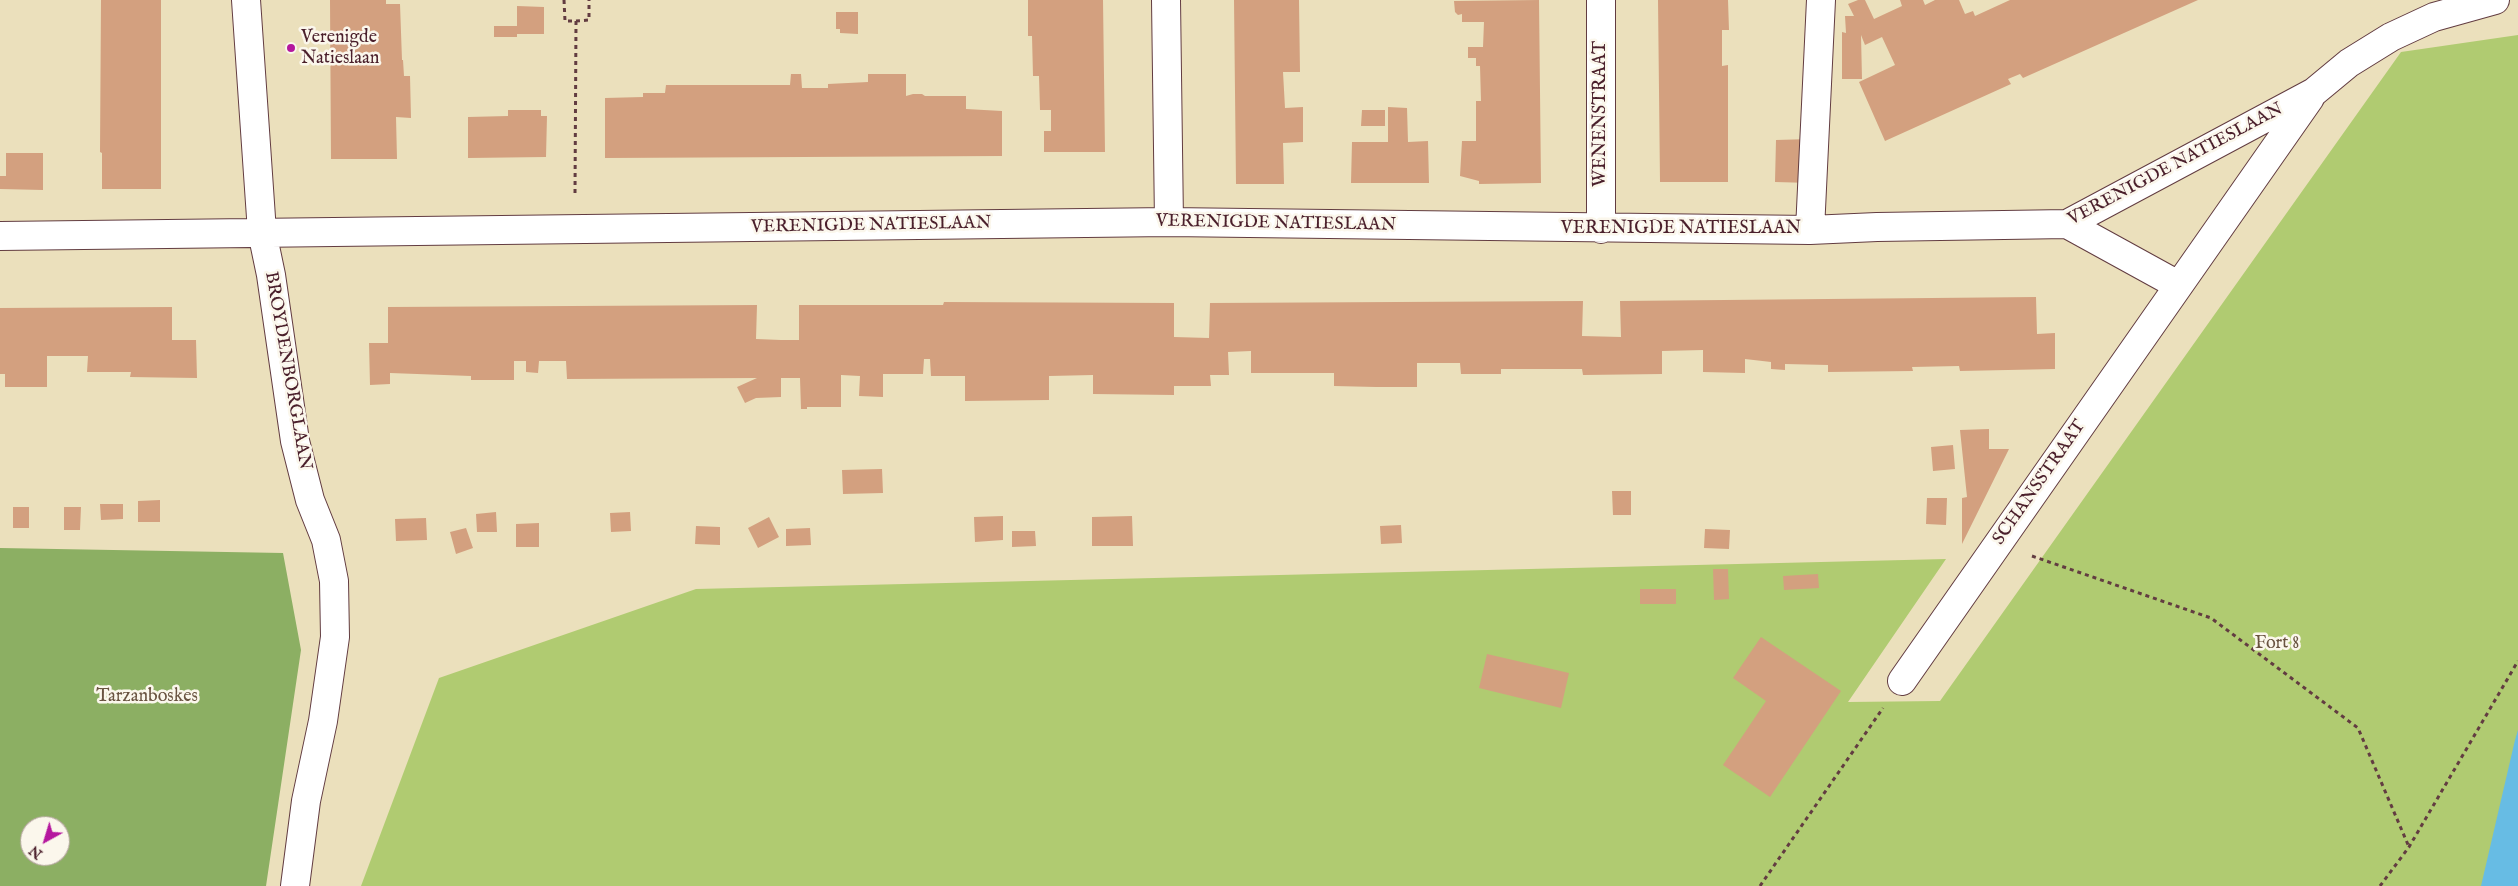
<!DOCTYPE html>
<style>
body{margin:0}
#map{position:relative;width:2518px;height:886px;overflow:hidden;background:#ebe0bc;font-family:"IM FELL English",serif}
canvas{display:block}
.north{position:absolute;left:20px;top:816px;width:50px;height:50px;box-sizing:border-box;background:#fbf7ec;border:1px solid #b4a19f;border-radius:50%;rotate:219deg;font-size:14px;font-weight:700;line-height:20px;text-align:center;color:#4a1f2b}
.north::after{content:'';display:block;margin:auto;width:18px;height:22px;background:#b5179e;clip-path:polygon(50% 0,100% 100%,50% 72%,0 100%)}
</style>
<div id="map">
<canvas width="2518" height="886"></canvas>
<div class="north">N</div>
</div>
<script>
const context = document.querySelector('canvas').getContext('2d');
context.lineJoin = 'round';
function fillPath(path, color) {
  context.fillStyle = color;
  context.fill(path, 'evenodd');
}
function shape(rows) {
  const path = new Path2D();
  for (const r of rows) {
    path.moveTo(r[0], r[1]);
    for (let i = 2; i < r.length; i += 2) path.lineTo(r[i], r[i + 1]);
  }
  return path;
}
function trace(path, color, width, dash) {
  context.strokeStyle = color;
  context.lineWidth = width;
  context.lineCap = dash ? 'butt' : 'round';
  context.setLineDash(dash || []);
  context.stroke(path);
}
function write(font, color, halo, rows, align = 'center') {
  context.font = font + ' "IM FELL English",serif';
  context.lineWidth = 5;
  context.setLineDash([]);
  context.textBaseline = 'middle';
  context.strokeStyle = halo;
  context.fillStyle = color;
  for (const [text, x, y, turn = 0] of rows) {
    context.save();
    context.translate(x, y);
    context.rotate((+turn || 0) * Math.PI / 180);
    context.textAlign = isNaN(turn) ? turn : align;
    if (halo) context.strokeText(text, 0, 0);
    context.fillText(text, 0, 0);
    context.restore();
  }
}
const green = shape([
 [2518,35,2518,886,361,886,439,678,696,589,1946,559,1848,702,1940,701,2401,52]
]);
const forest = shape([
 [0,548,283,553,301,650,266,886,0,886],
 [30,826,60,826,60,856,30,856]
]);
const water = shape([
 [2518,730,2518,886,2481,886,2515,740]
]);
const building = shape([
 [101,0,161,0,161,189,102,189,102,153,100,152],
 [330,0,386,0,386,4,400,4,402,60,403,60,404,76,410,76,411,118,396,117,397,159,331,159],
 [1028,0,1103,0,1105,152,1044,152,1044,131,1051,131,1051,110,1040,110,1039,76,1033,76,1032,36,1028,36],
 [1234,0,1299,0,1300,72,1283,72,1285,108,1303,107,1303,142,1283,143,1284,184,1236,184],
 [1539,0,1541,183,1479,184,1479,181,1460,176,1462,141,1476,141,1476,101,1481,101,1480,66,1476,66,1476,58,1468,58,1468,47,1483,47,1484,22,1462,22,1462,14,1458,15,1455,12,1454,1],
 [1658,0,1728,0,1729,30,1722,30,1722,66,1728,65,1728,182,1660,182],
 [1858,0,1865,0,1874,19,1902,6,1900,0,1923,0,1925,5,1935,0,1959,0,1965,14,1973,11,1975,16,2010,0,2198,0,2023,78,2020,74,2008,79,2011,84,1885,141,1859,82,1895,65,1882,37,1865,45,1861,35,1862,79,1842,79,1842,32,1846,33,1845,16,1854,16,1848,4],
 [517,6,544,7,544,34,517,34,517,37,494,37,494,26,517,26],
 [836,12,858,12,858,34,840,33,840,29,836,29],
 [791,74,801,74,802,88,828,88,828,84,868,82,868,74,906,74,906,96,913,94,922,94,925,96,966,96,966,109,1002,111,1002,156,605,158,605,98,643,97,643,93,665,93,666,85,790,85],
 [1388,107,1407,108,1408,142,1428,141,1429,183,1351,183,1352,142,1388,142],
 [508,110,541,110,541,116,547,116,546,157,468,158,468,117,508,116],
 [1362,110,1385,110,1385,126,1361,126],
 [1811,139,1811,183,1775,182,1776,140],
 [6,153,43,153,43,190,0,189,0,176,6,176],
 [2036,297,2037,334,2055,333,2055,369,1960,371,1959,366,1912,367,1913,371,1828,372,1828,365,1785,364,1785,370,1771,369,1771,362,1745,359,1745,373,1703,372,1703,350,1662,351,1662,374,1583,375,1582,369,1501,369,1501,374,1461,374,1460,363,1417,363,1417,387,1376,387,1334,386,1334,373,1251,373,1251,351,1228,352,1229,375,1210,375,1211,386,1174,386,1174,395,1093,394,1093,375,1049,376,1049,400,965,401,965,376,931,376,930,359,924,359,923,374,883,374,883,397,859,396,860,376,841,375,841,407,807,407,807,409,801,409,800,378,781,378,781,397,756,398,745,403,737,387,757,378,567,379,566,361,539,361,538,373,526,372,526,361,514,361,514,380,471,380,471,376,390,373,390,384,370,385,369,343,388,343,388,307,757,305,756,339,781,340,799,340,799,305,943,305,944,302,1174,303,1174,337,1209,338,1210,303,1583,301,1582,336,1621,337,1620,301],
 [172,307,172,340,196,340,197,378,130,377,131,372,87,372,88,356,47,356,47,387,5,387,5,374,0,374,0,308],
 [1989,429,1989,449,2009,449,1962,544,1962,498,1967,497,1960,430],
 [1953,445,1955,469,1933,471,1931,447],
 [882,469,883,493,843,494,842,470],
 [1612,491,1631,491,1631,515,1613,515],
 [1927,498,1947,498,1946,525,1926,524],
 [160,500,160,522,138,522,138,501],
 [100,504,123,504,123,519,101,520],
 [13,507,29,507,29,528,13,528],
 [64,507,81,507,80,530,64,530],
 [496,512,497,532,477,532,476,514],
 [630,512,631,531,611,532,610,513],
 [1003,516,1003,540,975,542,974,517],
 [1132,516,1133,546,1092,546,1092,517],
 [769,517,779,537,758,548,748,528],
 [426,518,427,540,396,541,395,519],
 [539,523,539,547,516,547,516,524],
 [1401,525,1402,543,1381,544,1380,526],
 [696,526,720,527,720,545,695,544],
 [466,528,473,548,456,554,450,532],
 [810,528,811,545,786,546,786,529],
 [1705,529,1730,530,1729,549,1704,548],
 [1012,531,1035,531,1036,546,1012,547],
 [1713,569,1728,569,1729,599,1714,600],
 [1818,574,1819,588,1784,590,1783,576],
 [1640,589,1676,589,1676,604,1640,604],
 [1761,637,1841,691,1770,797,1723,765,1766,701,1733,678],
 [1487,654,1569,673,1561,708,1479,688]
]);
const path = shape([
 [564,0,565,21,576,21,575,194],
 [576,21,589,20,589,0],
 [2032,556,2211,618,2358,728,2409,847],
 [1760,886,1883,708],
 [2380,886,2409,847,2518,661]
]);
const minor = shape([
 [246,0,262,232,271,275,295,441,310,500,326,540,334,581,335,637,323,721,306,801,295,886],
 [1166,0,1169,222],
 [2067,224,2178,285],
 [1601,229,1601,0],
 [1810,230,1821,0],
 [0,236,1169,222,1810,230,1877,227,2067,224,2314,92,2349,63,2391,37,2434,17,2495,0],
 [1902,681,2310,98]
]);
const markers = [
 [291,48,5,"#b5179e"]
];
const poiNames = [
 ["Verenigde",301,38],
 ["Natieslaan",301,59]
];
const streetNames = [
 ["WENENSTRAAT",1601,114,-90],
 ["VERENIGDE NATIESLAAN",2176,165,-28],
 ["VERENIGDE NATIESLAAN",1276,224,1],
 ["VERENIGDE NATIESLAAN",871,226,-1],
 ["VERENIGDE NATIESLAAN",1681,229],
 ["BROYDENBORGLAAN",287,371,80],
 ["SCHANSSTRAAT",2040,483,-55]
];
const parkNames = [
 ["Fort 8",2277,644],
 ["Tarzanboskes",147,697]
];
fillPath(green, '#b0cb71');
fillPath(forest, '#8caf63');
fillPath(water, '#67bce4');
fillPath(building, '#d3a07f');
trace(minor, '#623c41', 30);
trace(path, '#623c41', 3, [4, 4]);
trace(minor, '#fff', 28);
for (const [x, y, r, color] of markers) {
  const dot = new Path2D();
  dot.arc(x, y, r, 0, 2 * Math.PI);
  context.fillStyle = color;
  context.fill(dot);
  trace(dot, '#fbf7ec', 2);
}
write('18px', '#4a1f2b', '#fbf7ec', poiNames, 'left');
write('18px', '#4a1f2b', '#fbf7ec', streetNames);
write('18px', '#695340', '#fbf7ec', parkNames);
</script>
